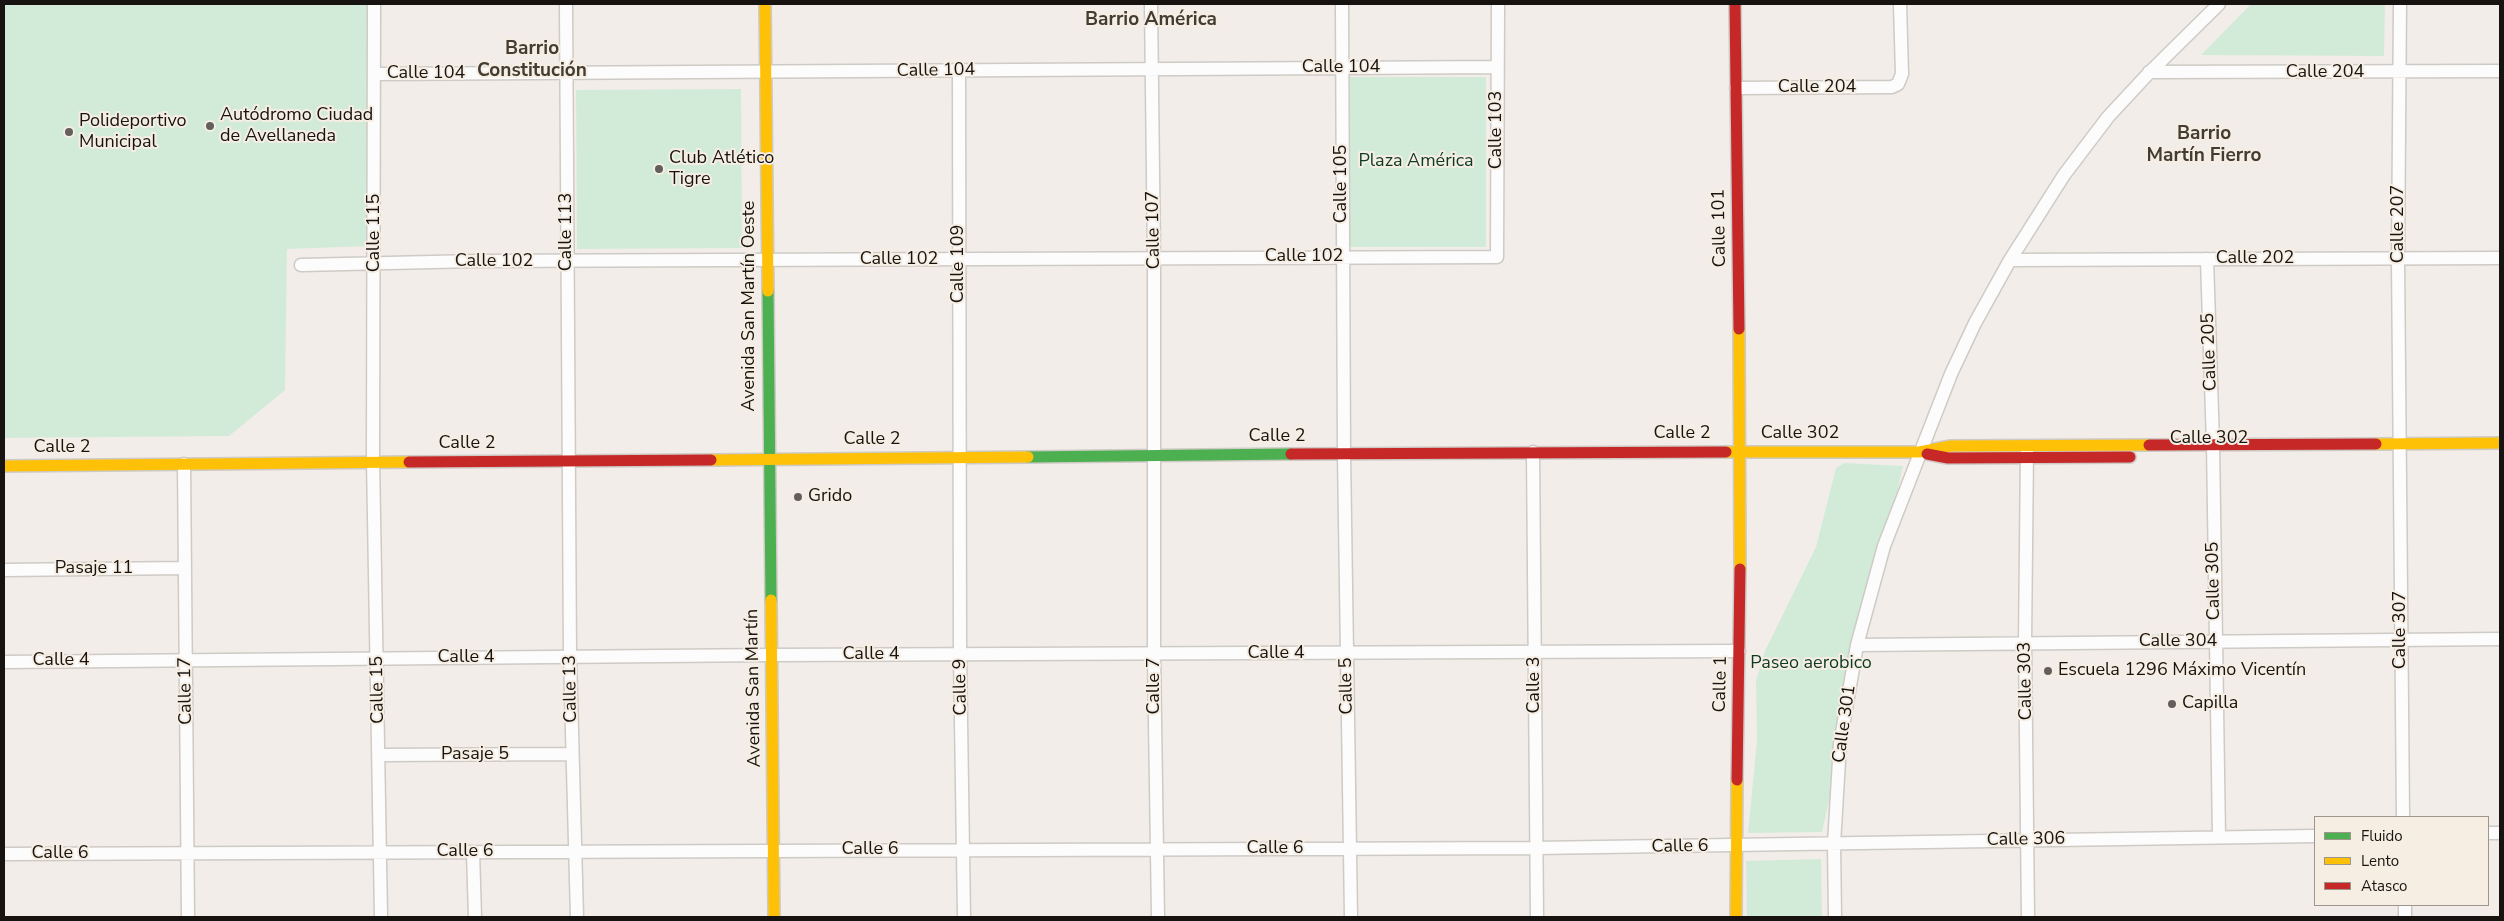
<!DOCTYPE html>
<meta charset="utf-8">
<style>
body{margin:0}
#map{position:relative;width:2504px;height:921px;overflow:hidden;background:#f2ede8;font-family:"Nunito Sans",sans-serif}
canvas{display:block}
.frame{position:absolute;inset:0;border:5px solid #161310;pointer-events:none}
.legend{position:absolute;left:2314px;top:816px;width:175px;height:90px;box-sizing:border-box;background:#f7eee3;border:1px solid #9d968f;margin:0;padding:6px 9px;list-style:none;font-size:15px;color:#161310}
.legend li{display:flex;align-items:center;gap:10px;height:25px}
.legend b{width:25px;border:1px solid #9d968f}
</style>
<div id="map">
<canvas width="2504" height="921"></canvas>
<div class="frame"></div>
<ul class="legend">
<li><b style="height:6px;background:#4caf50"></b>Fluido</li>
<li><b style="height:6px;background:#ffc107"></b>Lento</li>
<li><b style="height:6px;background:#c62828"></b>Atasco</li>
</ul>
</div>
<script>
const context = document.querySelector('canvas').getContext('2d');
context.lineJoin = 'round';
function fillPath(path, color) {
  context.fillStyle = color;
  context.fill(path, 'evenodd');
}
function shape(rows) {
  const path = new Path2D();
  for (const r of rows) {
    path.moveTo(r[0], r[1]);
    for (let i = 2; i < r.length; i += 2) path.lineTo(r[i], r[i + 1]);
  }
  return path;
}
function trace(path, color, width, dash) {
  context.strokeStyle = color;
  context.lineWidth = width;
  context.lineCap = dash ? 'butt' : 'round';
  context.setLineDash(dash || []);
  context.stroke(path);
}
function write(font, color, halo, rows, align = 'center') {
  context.font = font + ' "Nunito Sans",sans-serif';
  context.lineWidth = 4;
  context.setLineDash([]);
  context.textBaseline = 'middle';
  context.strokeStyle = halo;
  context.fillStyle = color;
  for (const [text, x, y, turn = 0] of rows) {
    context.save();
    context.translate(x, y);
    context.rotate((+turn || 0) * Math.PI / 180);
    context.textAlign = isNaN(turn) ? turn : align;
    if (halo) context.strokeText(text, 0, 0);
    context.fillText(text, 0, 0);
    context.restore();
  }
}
const green = shape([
 [4,4,369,4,370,246,287,249,285,390,229,436,4,438],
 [2251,4,2385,4,2384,56,2201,55],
 [1346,77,1486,77,1486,247,1347,247],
 [741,89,742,248,577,249,576,90],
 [1844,463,1903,466,1822,832,1748,833,1757,741,1756,681,1765,651,1816,547,1836,468],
 [1821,859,1822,917,1747,917,1746,861]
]);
const street = shape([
 [374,4,373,459,381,917],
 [566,4,570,657,577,917],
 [1151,4,1154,258,1154,655,1158,917],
 [1342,4,1344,454,1351,917],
 [2400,4,2398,259,2403,817],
 [959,70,960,654,964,917],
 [2149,72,2500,71],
 [375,74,1497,67],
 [1736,88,1892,87,1898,84,1902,74,1900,4],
 [2207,259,2213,444,2219,837],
 [2010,260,2500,258],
 [301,265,476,261,1497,257,1498,4],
 [2027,450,2025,643,2028,917],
 [1533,452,1537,917],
 [184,464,188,917],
 [4,570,184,568],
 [1857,645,2500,639],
 [4,662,771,655,1739,651],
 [379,755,572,754],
 [2488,833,2500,833],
 [473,852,475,917],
 [4,854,1536,848,2315,836],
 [2405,905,2405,917],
 [1835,917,1834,844,1840,744,1857,645,1884,546,1951,374,1975,323,2010,260,2064,175,2108,117,2147,75,2219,4]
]);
const fast = shape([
 [768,291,771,600],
 [1028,457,1291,454]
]);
const slow = shape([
 [765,4,768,291],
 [1739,329,1740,569],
 [2376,444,2500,443],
 [1726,452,1919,452,1951,446,2149,445],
 [711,460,1028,457],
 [4,466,409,462],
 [771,600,774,917],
 [1736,917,1737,780]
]);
const jam = shape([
 [1735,4,1739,329],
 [2149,445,2376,444],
 [1291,454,1726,452],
 [1927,454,1948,458,2130,457],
 [409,462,711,460],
 [1737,780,1740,569]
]);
const markers = [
 [210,126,5,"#635f5c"],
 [69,132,5,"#635f5c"],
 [659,169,5,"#635f5c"],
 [798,497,5,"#635f5c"],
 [2048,671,5,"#635f5c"],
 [2172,704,5,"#635f5c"]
];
const streetNames = [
 ["Calle 104",1341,68],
 ["Calle 104",936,71,-1],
 ["Calle 204",2325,73],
 ["Calle 104",426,74],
 ["Calle 204",1817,88],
 ["Calle 103",1497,130,-90],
 ["Calle 105",1342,184,-90],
 ["Calle 207",2399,224,-90],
 ["Calle 101",1720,228,-91],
 ["Calle 107",1154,230,-91],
 ["Calle 113",567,232,-90],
 ["Calle 115",375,233,-90],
 ["Calle 102",1304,257],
 ["Calle 202",2255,259],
 ["Calle 102",899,260],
 ["Calle 102",494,262],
 ["Calle 109",959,264,-90],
 ["Avenida San Martín Oeste",750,306,-90],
 ["Calle 205",2210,352,-92],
 ["Calle 2",1682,434],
 ["Calle 302",1800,434],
 ["Calle 2",1277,437],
 ["Calle 302",2209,439],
 ["Calle 2",872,440],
 ["Calle 2",467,444],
 ["Calle 2",62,448],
 ["Pasaje 11",94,569],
 ["Calle 305",2214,581,-91],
 ["Calle 307",2401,630,-90],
 ["Calle 304",2178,642],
 ["Calle 4",1276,654],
 ["Calle 4",871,655],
 ["Calle 4",466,658],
 ["Calle 4",61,661],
 ["Calle 303",2026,681,-91],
 ["Calle 1",1721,684,-89],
 ["Calle 3",1535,685,-90],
 ["Calle 7",1155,686,-90],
 ["Calle 5",1347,686,-91],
 ["Calle 9",961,687,-91],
 ["Avenida San Martín",754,688,-91],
 ["Calle 13",571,689,-91],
 ["Calle 15",378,690,-91],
 ["Calle 17",186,691,-91],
 ["Calle 301",1845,724,-82],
 ["Pasaje 5",475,755],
 ["Calle 306",2026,840,-1],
 ["Calle 6",1680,847,-1],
 ["Calle 6",1275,849],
 ["Calle 6",870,850],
 ["Calle 6",465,852],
 ["Calle 6",60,854]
];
const poiNames = [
 ["Autódromo Ciudad",220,116],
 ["de Avellaneda",220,137],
 ["Polideportivo",79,122],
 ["Municipal",79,143],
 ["Club Atlético",669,159],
 ["Tigre",669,180],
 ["Grido",808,497],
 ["Escuela 1296 Máximo Vicentín",2058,671],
 ["Capilla",2182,704]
];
const parkNames = [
 ["Plaza América",1416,162],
 ["Paseo aerobico",1811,664]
];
const neighbourhoodNames = [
 ["Barrio América",1151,20],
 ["Barrio",532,49],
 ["Constitución",532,71],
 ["Barrio",2204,134],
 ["Martín Fierro",2204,156]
];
fillPath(green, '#d2ebd9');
trace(street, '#cecac5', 15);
trace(fast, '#cecac5', 14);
trace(slow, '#cecac5', 14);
trace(jam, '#cecac5', 14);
trace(street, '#fdfcfc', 12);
trace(fast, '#4caf50', 11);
trace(slow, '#ffc107', 11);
trace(jam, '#c62828', 11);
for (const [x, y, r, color] of markers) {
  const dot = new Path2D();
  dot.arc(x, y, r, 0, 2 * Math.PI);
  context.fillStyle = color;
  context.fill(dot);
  trace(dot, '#f7eee3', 2);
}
write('18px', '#161310', '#f7eee3', streetNames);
write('18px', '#161310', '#f7eee3', poiNames, 'left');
write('18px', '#0a3b25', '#f7eee3', parkNames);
write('bold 19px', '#423c33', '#f7eee3', neighbourhoodNames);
</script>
